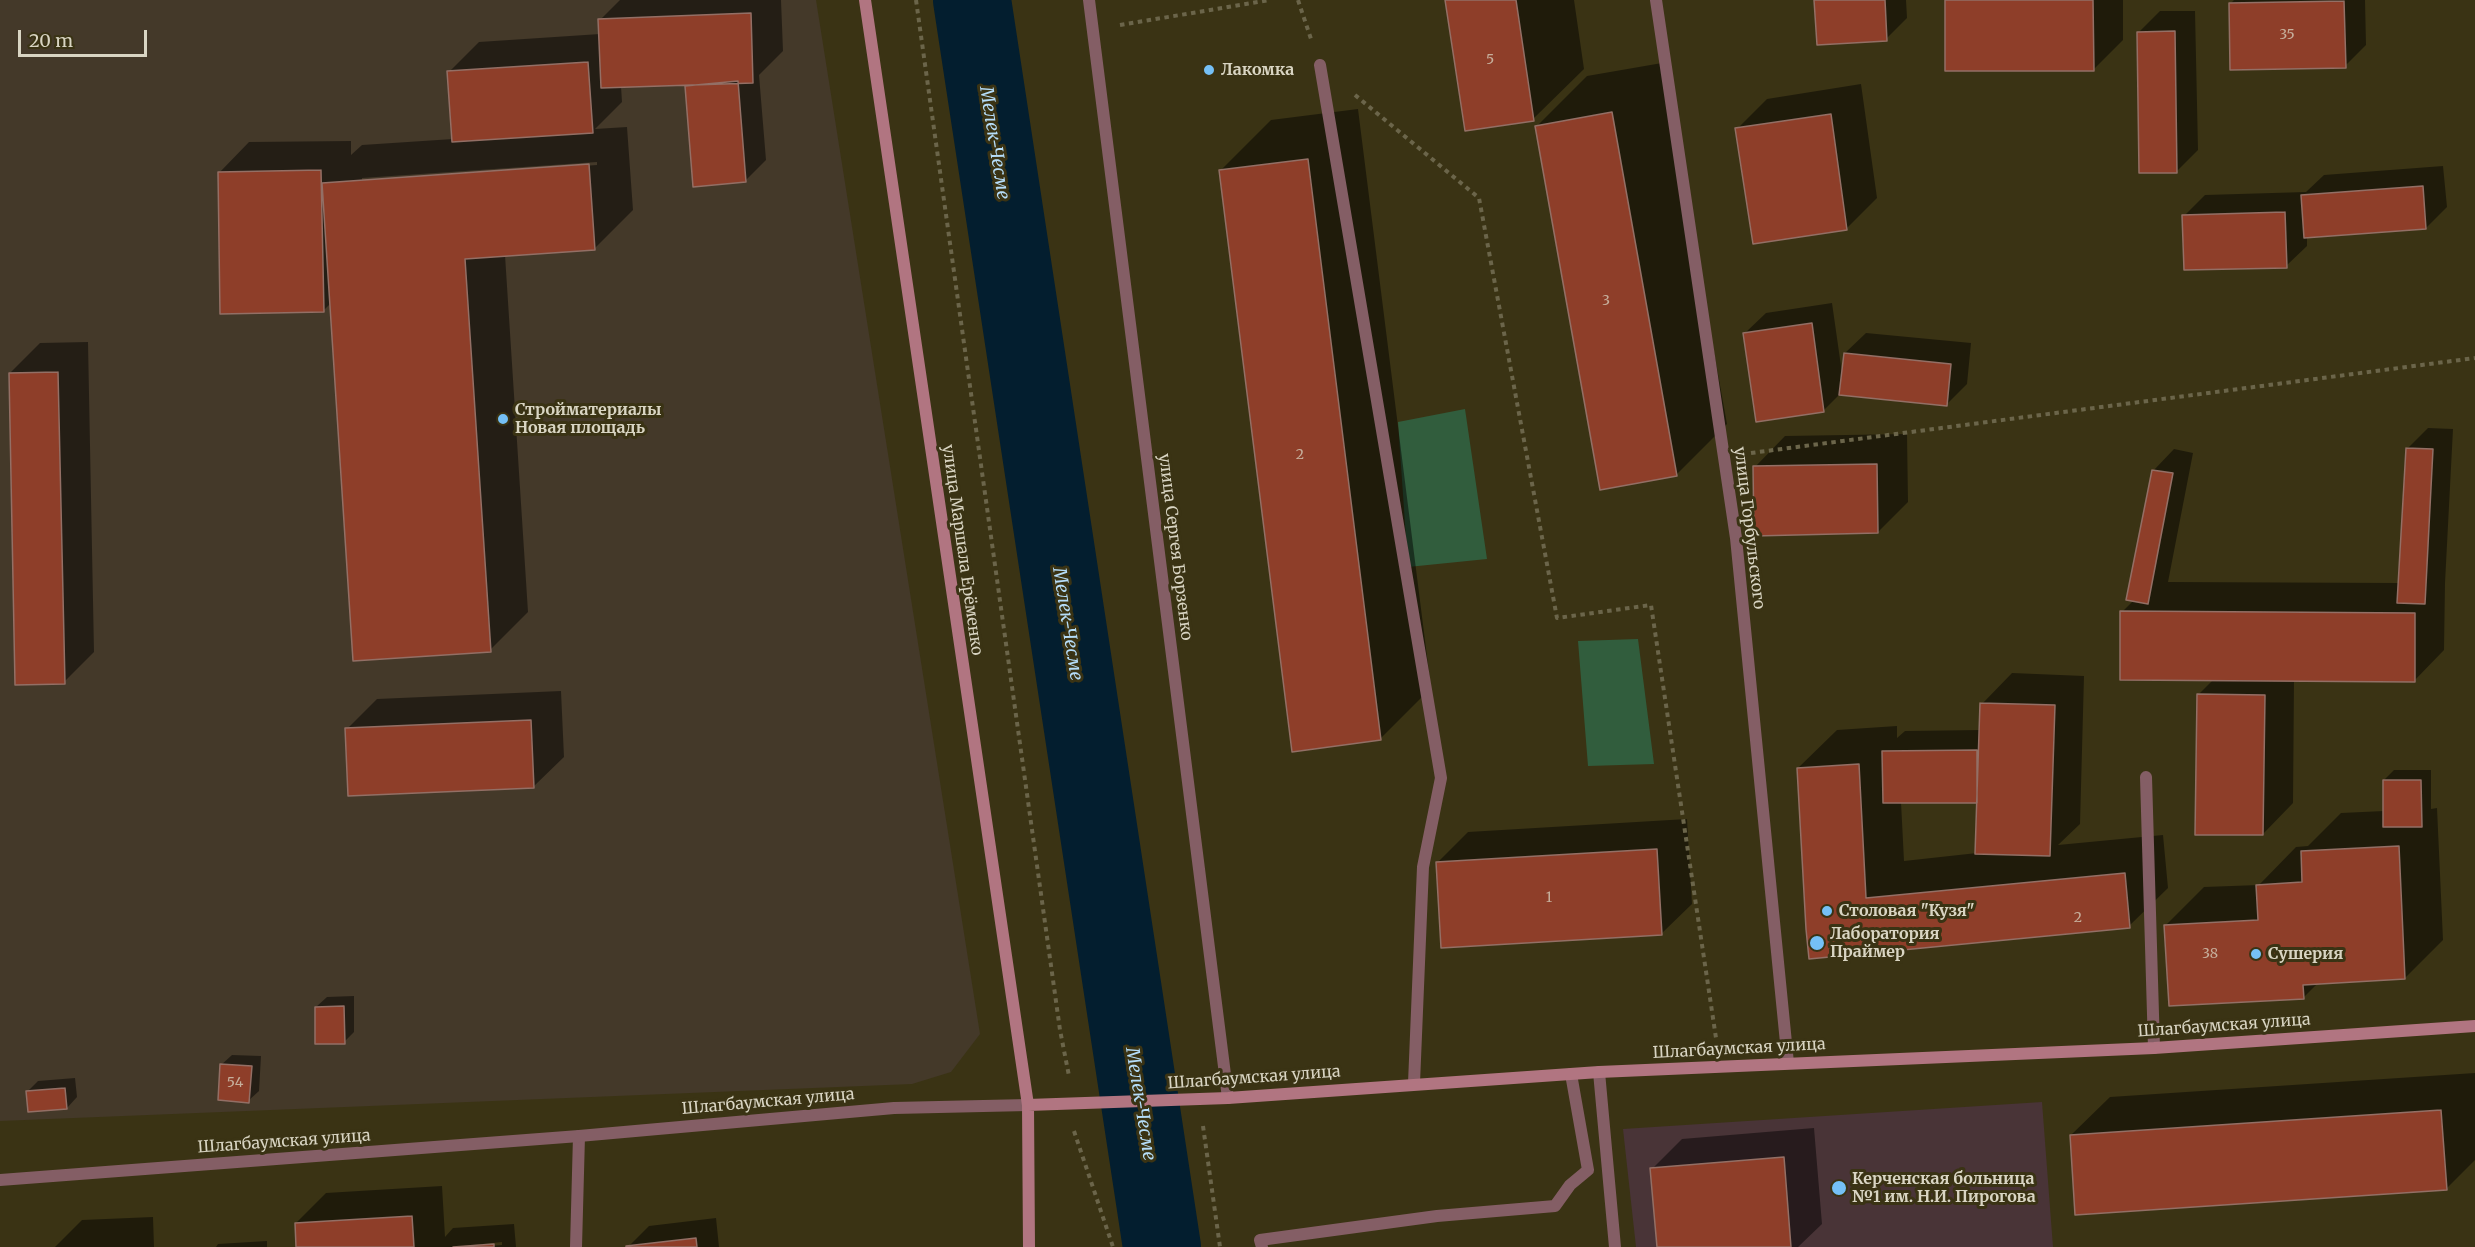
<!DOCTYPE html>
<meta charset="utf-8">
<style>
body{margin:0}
#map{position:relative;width:2475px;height:1247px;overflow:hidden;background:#3a3314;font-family:Merriweather,serif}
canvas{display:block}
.scale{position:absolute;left:18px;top:30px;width:129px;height:27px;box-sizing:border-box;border:3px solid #d9d5c3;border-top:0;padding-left:8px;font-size:18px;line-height:21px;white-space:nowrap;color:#d9d5c3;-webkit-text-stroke:4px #3a3314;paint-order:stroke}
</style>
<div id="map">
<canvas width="2475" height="1247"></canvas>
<div class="scale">20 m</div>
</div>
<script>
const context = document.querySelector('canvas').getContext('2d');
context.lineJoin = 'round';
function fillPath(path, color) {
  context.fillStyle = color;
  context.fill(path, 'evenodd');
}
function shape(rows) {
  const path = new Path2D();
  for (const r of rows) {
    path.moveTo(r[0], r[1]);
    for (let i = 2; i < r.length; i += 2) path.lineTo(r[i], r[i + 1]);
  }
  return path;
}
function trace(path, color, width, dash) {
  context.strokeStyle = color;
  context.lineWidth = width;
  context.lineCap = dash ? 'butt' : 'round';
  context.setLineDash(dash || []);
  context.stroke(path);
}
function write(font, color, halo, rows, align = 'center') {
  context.font = font + ' Merriweather,serif';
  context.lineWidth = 6;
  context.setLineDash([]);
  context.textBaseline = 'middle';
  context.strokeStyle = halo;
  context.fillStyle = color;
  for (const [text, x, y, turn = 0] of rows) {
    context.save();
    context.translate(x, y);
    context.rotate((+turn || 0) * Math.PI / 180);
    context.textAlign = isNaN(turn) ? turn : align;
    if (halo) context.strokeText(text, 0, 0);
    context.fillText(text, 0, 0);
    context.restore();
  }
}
const industrial = shape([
 [0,0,816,0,980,1034,951,1072,912,1084,0,1121]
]);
const medical = shape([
 [2042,1102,2053,1247,1636,1247,1623,1129]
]);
const green = shape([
 [1465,409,1487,559,1408,567,1398,422],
 [1638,639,1654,764,1588,766,1578,641]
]);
const shadow = shape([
 [620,0,781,0,783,51,759,75,766,160,745,181,686,86,689,84,621,86,622,102,595,129,627,127,633,210,594,249,505,255,528,612,490,650,331,303,323,311,219,173,249,142,351,141,351,155,362,145,453,139,449,72,479,42,600,34,600,20],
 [597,162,597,165,362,181,362,178],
 [1447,0,1574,0,1584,69,1533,119],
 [1816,0,1906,0,1907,18,1886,39],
 [1947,0,2123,0,2123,40,2093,70],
 [2234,0,2365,0,2366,45,2345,66,2231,3],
 [2160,11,2195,11,2198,150,2177,171,2139,32],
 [1662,63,1727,424,1676,475,1536,127,1587,76],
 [1861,84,1877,198,1847,228,1737,129,1767,99],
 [1358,109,1431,688,1380,739,1220,171,1271,120],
 [2443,166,2447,207,2426,228,2307,236,2307,246,2286,266,2184,216,2205,195,2306,192,2324,175],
 [1832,303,1842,373,1845,353,1866,333,1971,343,1967,384,1946,405,1840,394,1824,410,1745,333,1766,313],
 [88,342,94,652,64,682,10,373,40,343],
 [2428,428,2453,429,2445,583,2444,650,2414,681,2294,680,2293,803,2263,834,2198,695,2214,679,2122,612,2134,600,2154,470,2174,449,2193,453,2168,582,2400,583,2407,449],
 [1907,434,1908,502,1878,532,1755,467,1785,436],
 [2012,673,2084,676,2080,824,2058,845,2163,835,2168,888,2129,926,1811,957,1798,768,1837,730,1897,726,1897,738,1905,731,1981,730,1982,704],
 [1979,801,1977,853,1904,861,1901,802],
 [561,691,564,757,533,787,347,729,377,699],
 [2394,770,2431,770,2431,809,2437,808,2443,940,2405,978,2319,982,2303,998,2166,925,2204,887,2259,885,2296,847,2308,846,2341,813,2384,811,2384,780],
 [1687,819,1692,904,1661,934,1438,862,1468,832],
 [354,996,354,1032,344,1042,316,1007,327,997],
 [232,1055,261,1056,259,1091,248,1101,221,1065],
 [2475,1073,2475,1160,2446,1189,2071,1135,2110,1097],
 [75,1078,77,1097,67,1108,28,1091,38,1081],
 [1814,1128,1822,1224,1798,1247,1658,1247,1652,1169,1682,1139],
 [442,1186,445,1237,453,1228,514,1224,516,1247,476,1247,502,1245,502,1242,453,1247,297,1247,296,1223,326,1193],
 [153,1217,154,1247,55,1247,82,1220],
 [716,1218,719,1247,628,1247,649,1226],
 [267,1241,267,1247,216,1247,218,1244]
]);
const river = shape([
 [972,0,1162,1247]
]);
const building = shape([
 [1445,0,1516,0,1534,121,1465,131,1445,0],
 [1814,0,1885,0,1887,41,1817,45,1814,0],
 [1945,0,2093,0,2094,71,1945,71,1945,0],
 [2344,1,2346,68,2230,70,2229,3,2344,1],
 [751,13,753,83,601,88,598,19,751,13],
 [2175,31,2177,173,2139,173,2137,32,2175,31],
 [588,62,593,133,452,142,447,71,588,62],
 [738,81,746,182,693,187,685,86,738,81],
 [1612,112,1677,476,1600,490,1535,126,1612,112],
 [1831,114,1847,230,1753,244,1735,128,1831,114],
 [1308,159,1381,740,1292,752,1219,170,1308,159],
 [589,164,595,250,465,259,491,652,353,661,322,183,589,164],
 [321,170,324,312,220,314,218,172,321,170],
 [2423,186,2426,229,2304,238,2301,195,2423,186],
 [2285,212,2287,268,2184,270,2182,215,2285,212],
 [1812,323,1824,412,1756,422,1743,333,1812,323],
 [1844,353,1951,364,1947,406,1839,395,1844,353],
 [58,372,65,684,15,685,9,373,58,372],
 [2406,448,2433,449,2425,604,2397,603,2406,448],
 [1877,464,1878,533,1754,536,1753,466,1877,464],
 [2152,470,2173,473,2148,604,2126,600,2152,470],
 [2120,611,2415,613,2415,682,2120,680,2120,611],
 [2197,694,2265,695,2263,835,2195,835,2197,694],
 [1980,703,2055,705,2050,856,1975,854,1980,703],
 [531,720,534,788,348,796,345,728,531,720],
 [1977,750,1977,803,1883,803,1882,751,1977,750],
 [1859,764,1866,898,2125,873,2130,928,1809,959,1806,929,1797,768,1859,764],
 [2383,780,2421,780,2422,827,2383,827,2383,780],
 [2399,846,2405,979,2303,985,2304,999,2169,1006,2164,925,2258,920,2256,885,2302,882,2301,851,2399,846],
 [1657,849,1662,935,1441,948,1436,862,1657,849],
 [344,1006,345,1044,315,1044,315,1007,344,1006],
 [220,1064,252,1066,249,1103,218,1100,220,1064],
 [65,1088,67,1109,28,1112,26,1091,65,1088],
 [2441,1110,2447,1190,2075,1215,2070,1135,2441,1110],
 [1784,1157,1791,1247,1657,1247,1650,1168,1784,1157],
 [412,1216,414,1247,296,1247,295,1223,412,1216],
 [696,1238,697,1247,626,1247,626,1246,696,1238],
 [494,1244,494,1247,453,1247,494,1244]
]);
const path = shape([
 [916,0,1060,1030,1069,1076],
 [1298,0,1311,39],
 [1120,25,1270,0],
 [1355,95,1479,198,1557,618,1651,605,1716,1038],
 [1751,453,2475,358],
 [1203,1126,1220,1247],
 [1074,1131,1113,1247]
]);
const lane = shape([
 [1089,0,1228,1098],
 [1320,65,1441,778,1423,867,1414,1083],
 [2146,777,2154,1048],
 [576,1247,579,1136]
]);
const street = shape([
 [1656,0,1736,538,1788,1063],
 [1599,1072,1615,1247],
 [0,1180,579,1136,894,1108,1028,1105],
 [1262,1247,1260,1240,1437,1216,1555,1206,1570,1185,1588,1170,1571,1074]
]);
const secondary = shape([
 [865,0,1028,1105,1029,1247],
 [1028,1105,1228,1098,1599,1072,2154,1048,2475,1026]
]);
const markers = [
 [1209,70,6,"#75c0f6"],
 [503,419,6,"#75c0f6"],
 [1827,911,6,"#75c0f6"],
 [1817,943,8,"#75c0f6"],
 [2256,954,6,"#75c0f6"],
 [1839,1188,8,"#75c0f6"]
];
const numberNames = [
 ["35",2287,35],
 ["5",1490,60],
 ["3",1606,301],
 ["2",1300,455],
 ["1",1549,898],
 ["2",2078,918],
 ["38",2210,954],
 ["54",235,1083]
];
const poiNames = [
 ["Лакомка",1221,70],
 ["Стройматериалы",515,410],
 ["Новая площадь",515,428],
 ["Столовая \"Кузя\"",1839,911],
 ["Лаборатория",1830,934],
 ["Праймер",1830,952],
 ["Сушерия",2268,954],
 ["Керченская больница",1852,1179],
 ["№1 им. Н.И. Пирогова",1852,1197]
];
const streetNames = [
 ["улица Горбульского",1749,528,83],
 ["улица Сергея Борзенко",1175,547,83],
 ["улица Маршала Ерёменко",962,550,82],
 ["Шлагбаумская улица",2224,1026,-4],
 ["Шлагбаумская улица",1739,1049,-3],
 ["Шлагбаумская улица",1254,1078,-4],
 ["Шлагбаумская улица",768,1102,-5],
 ["Шлагбаумская улица",284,1142,-4]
];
const waterNames = [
 ["Мелек-Чесме",994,143,81],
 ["Мелек-Чесме",1067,624,81],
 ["Мелек-Чесме",1140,1104,81]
];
fillPath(industrial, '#443929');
fillPath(medical, '#493437');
fillPath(green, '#315d3d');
fillPath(shadow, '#0007');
trace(river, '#031e2f', 78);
fillPath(building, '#8e3e29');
trace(building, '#936f65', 1.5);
trace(path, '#6b654a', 4, [4.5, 4.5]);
trace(lane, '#845e65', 12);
trace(street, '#845e65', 12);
trace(secondary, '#b17581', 12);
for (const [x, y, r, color] of markers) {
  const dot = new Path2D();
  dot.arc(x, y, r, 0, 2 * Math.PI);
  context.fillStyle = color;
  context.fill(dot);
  trace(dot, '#3a3314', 2);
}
write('14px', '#c6af9c', null, numberNames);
write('bold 16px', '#d9d5c3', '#3a3314', poiNames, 'left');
write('16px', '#d9d5c3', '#3a3314', streetNames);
write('italic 18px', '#b5ddf9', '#3a3314', waterNames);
</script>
